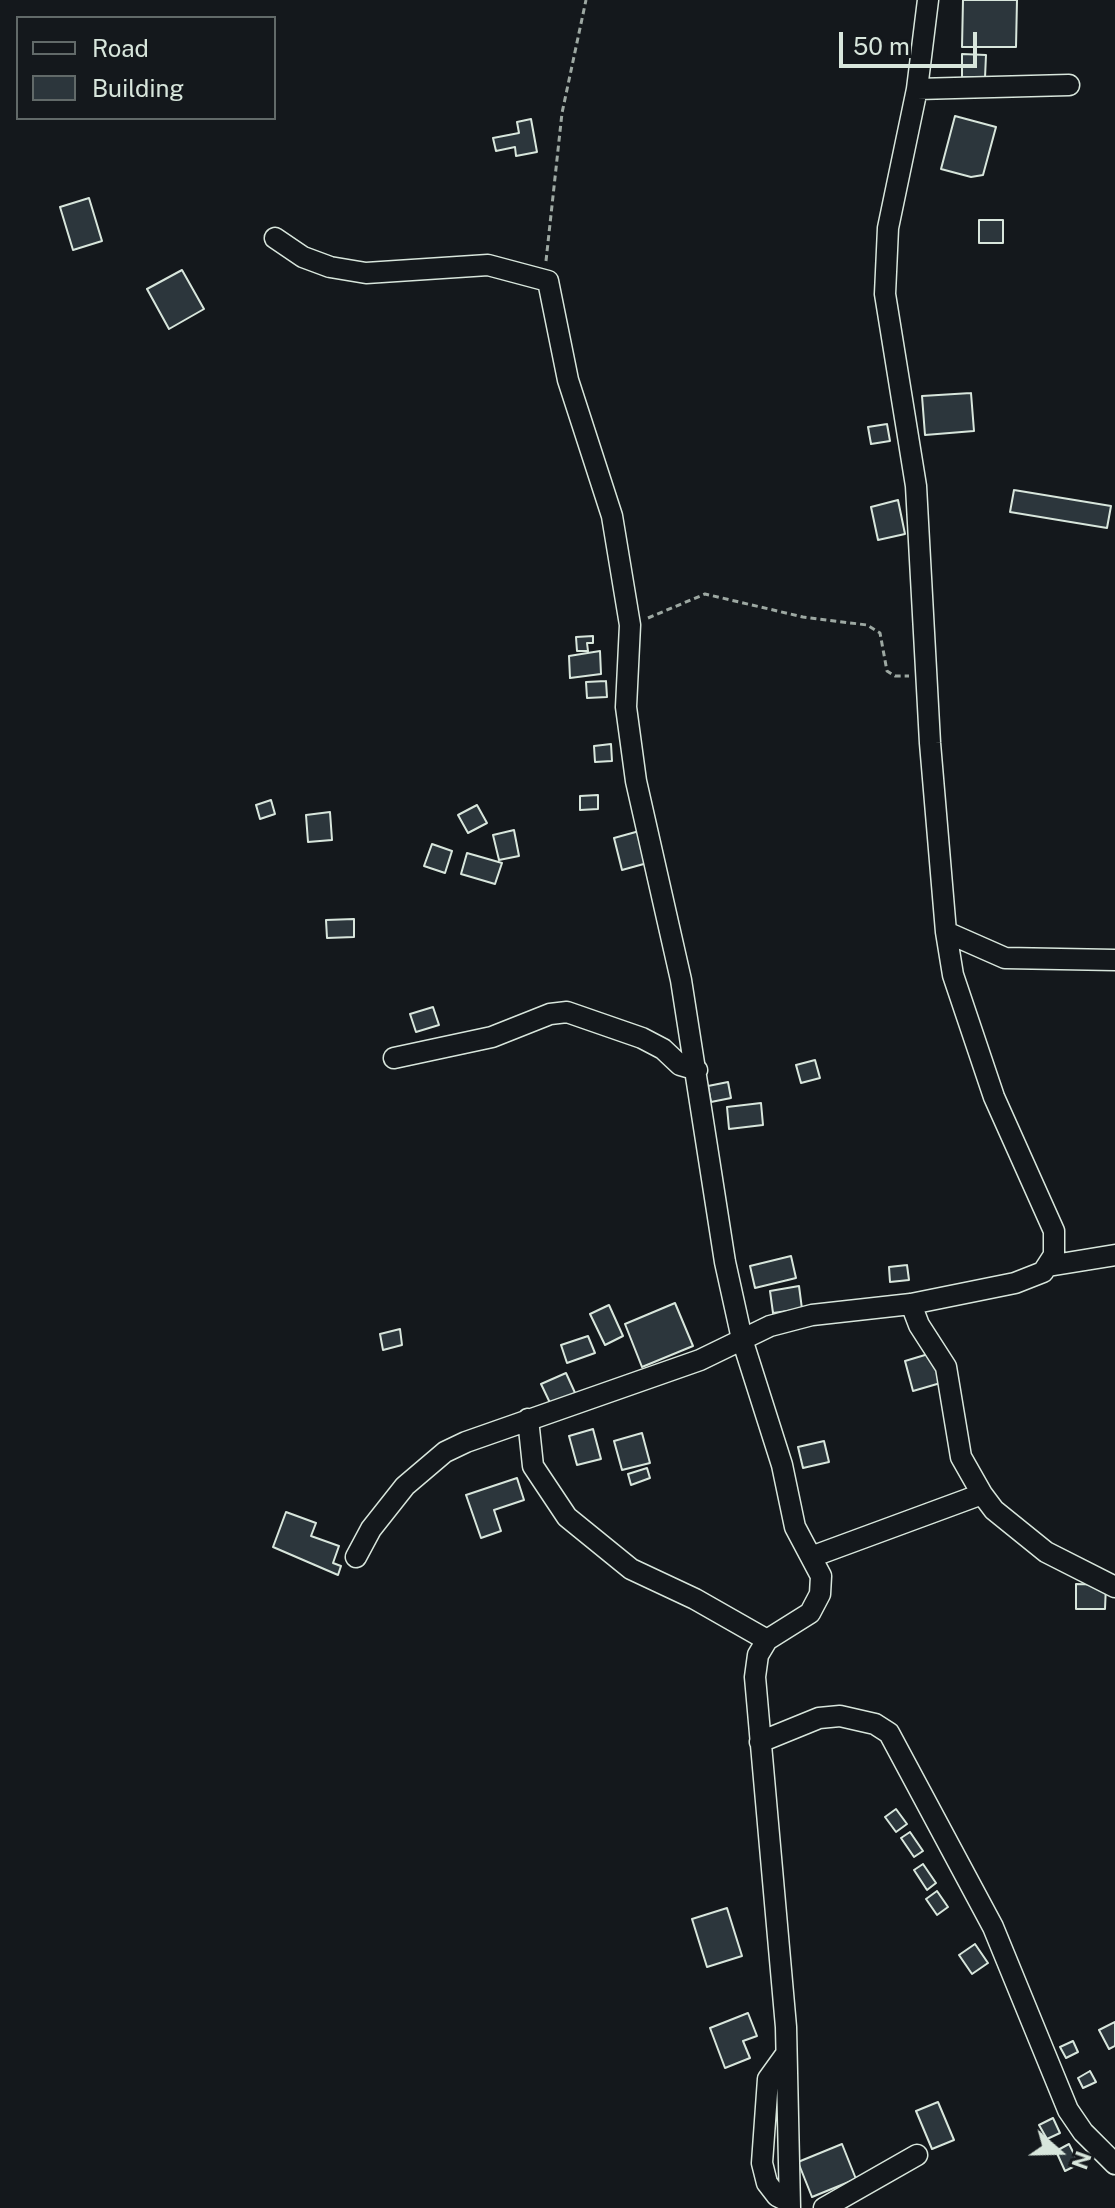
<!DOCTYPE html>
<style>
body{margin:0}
#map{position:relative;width:1115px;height:2208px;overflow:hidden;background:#14181c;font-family:"Public Sans",sans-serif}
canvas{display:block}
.legend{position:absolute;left:16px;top:16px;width:260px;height:104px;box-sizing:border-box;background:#14181c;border:2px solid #626a69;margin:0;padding:10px 14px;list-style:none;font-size:24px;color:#d8e6dc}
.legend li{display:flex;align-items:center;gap:16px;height:40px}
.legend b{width:40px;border:2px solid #626a69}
.north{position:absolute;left:1019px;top:2112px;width:80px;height:80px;-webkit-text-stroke:6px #14181c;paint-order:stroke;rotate:110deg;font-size:22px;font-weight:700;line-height:32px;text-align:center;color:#d8e6dc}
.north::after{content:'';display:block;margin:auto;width:28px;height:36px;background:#d8e6dc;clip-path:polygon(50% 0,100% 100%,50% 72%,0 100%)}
.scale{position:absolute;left:839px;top:32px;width:138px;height:36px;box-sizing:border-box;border:4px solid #d8e6dc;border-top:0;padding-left:10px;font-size:24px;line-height:28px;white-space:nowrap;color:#d8e6dc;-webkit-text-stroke:6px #14181c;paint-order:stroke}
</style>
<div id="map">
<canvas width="1115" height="2208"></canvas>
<ul class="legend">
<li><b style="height:10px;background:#14181c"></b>Road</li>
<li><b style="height:22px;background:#2c363c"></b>Building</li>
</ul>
<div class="north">N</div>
<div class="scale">50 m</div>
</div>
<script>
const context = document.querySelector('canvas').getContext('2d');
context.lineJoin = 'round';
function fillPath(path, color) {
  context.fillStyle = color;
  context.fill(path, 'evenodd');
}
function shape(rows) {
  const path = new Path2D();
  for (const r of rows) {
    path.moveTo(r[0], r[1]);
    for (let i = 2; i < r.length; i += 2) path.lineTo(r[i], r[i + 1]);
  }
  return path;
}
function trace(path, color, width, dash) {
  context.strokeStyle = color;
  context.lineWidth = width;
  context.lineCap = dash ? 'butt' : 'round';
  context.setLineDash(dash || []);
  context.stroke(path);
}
const building = shape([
 [963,0,1017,0,1016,47,962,47,963,0],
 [962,54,986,55,985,78,962,77,962,54],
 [955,116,996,127,983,175,971,177,941,169,955,116],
 [531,119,537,152,516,156,515,147,496,151,493,138,519,133,517,122,531,119],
 [89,198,102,241,73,250,60,207,89,198],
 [979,220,1003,220,1003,243,979,243,979,220],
 [182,270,204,309,169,329,147,289,182,270],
 [971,393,974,431,925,435,922,396,971,393],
 [887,424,890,441,871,444,868,427,887,424],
 [1014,490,1111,506,1107,528,1010,512,1014,490],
 [898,500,905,534,878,540,871,507,898,500],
 [593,636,593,643,587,643,588,651,577,651,576,637,593,636],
 [600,651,601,674,570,678,569,656,600,651],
 [606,681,607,697,587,698,586,682,606,681],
 [611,744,612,761,595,762,594,746,611,744],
 [598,795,598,809,580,810,580,796,598,795],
 [271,800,275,814,260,819,256,805,271,800],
 [477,805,487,823,468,833,458,815,477,805],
 [330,812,332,840,308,842,306,815,330,812],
 [514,830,519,856,499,860,493,835,514,830],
 [643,830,651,862,622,870,614,838,643,830],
 [432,844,452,851,445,873,424,866,432,844],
 [467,853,502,863,495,884,461,874,467,853],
 [354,919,354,937,327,938,326,920,354,919],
 [433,1007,439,1025,416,1032,410,1014,433,1007],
 [815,1060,820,1078,801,1083,796,1065,815,1060],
 [728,1082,731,1098,711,1102,708,1086,728,1082],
 [761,1103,763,1125,729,1129,727,1107,761,1103],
 [791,1256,796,1278,755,1288,750,1266,791,1256],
 [907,1265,909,1280,890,1282,889,1267,907,1265],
 [799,1286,802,1309,773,1313,770,1291,799,1286],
 [675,1303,693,1346,642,1367,625,1324,675,1303],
 [609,1305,623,1336,605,1345,590,1314,609,1305],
 [400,1329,402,1345,383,1350,380,1334,400,1329],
 [588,1336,595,1353,567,1363,561,1345,588,1336],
 [935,1352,944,1382,913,1391,905,1361,935,1352],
 [566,1373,576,1395,552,1407,541,1384,566,1373],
 [593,1429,601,1459,577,1465,569,1436,593,1429],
 [642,1433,650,1463,622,1470,614,1441,642,1433],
 [824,1441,829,1462,803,1468,798,1447,824,1441],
 [647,1468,650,1478,631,1485,628,1474,647,1468],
 [517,1478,524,1500,494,1510,501,1531,481,1538,466,1495,517,1478],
 [286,1512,316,1523,311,1536,339,1546,333,1563,341,1566,338,1575,273,1547,286,1512],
 [1076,1584,1106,1585,1105,1609,1076,1609,1076,1584],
 [896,1809,907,1824,896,1832,885,1817,896,1809],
 [910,1832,923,1851,914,1857,901,1838,910,1832],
 [923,1864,936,1883,927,1890,914,1870,923,1864],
 [937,1891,948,1907,937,1915,926,1899,937,1891],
 [727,1908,742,1956,707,1967,692,1919,727,1908],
 [975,1944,988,1963,972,1974,959,1955,975,1944],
 [748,2013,757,2036,743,2041,750,2058,725,2068,710,2028,748,2013],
 [1115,2022,1115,2046,1109,2049,1099,2030,1115,2022],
 [1073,2041,1078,2052,1066,2058,1060,2047,1073,2041],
 [1090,2071,1096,2082,1083,2088,1078,2078,1090,2071],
 [938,2102,954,2140,932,2149,916,2111,938,2102],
 [1053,2118,1060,2133,1047,2139,1039,2125,1053,2118],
 [842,2144,856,2179,812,2197,798,2162,842,2144],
 [1069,2144,1079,2164,1065,2171,1056,2151,1069,2144]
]);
const path = shape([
 [546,261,562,113,586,0],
 [648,618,705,594,803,617,867,625,880,633,887,671,895,676,909,676]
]);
const minor = shape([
 [917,89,1069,85],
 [275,238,303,257,330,267,366,273,488,265,548,281,568,380,612,516,630,625,626,707,636,781,681,980,725,1262,742,1339,782,1465,795,1527,821,1576,820,1594,810,1613,767,1640,758,1655,755,1677,786,2027,790,2208],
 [946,932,1005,958,1115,960],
 [394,1058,492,1037,550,1014,567,1012,642,1038,663,1049,680,1065,697,1070],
 [1048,1266,1115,1255],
 [911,1304,919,1325,946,1367,961,1457,982,1494,994,1510,1046,1552,1115,1587],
 [528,1419,533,1466,567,1517,631,1569,695,1599,767,1640],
 [356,1557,371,1529,405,1486,445,1452,466,1442,700,1360,770,1326,812,1315,911,1304,1015,1283,1043,1272,1054,1255,1054,1231,994,1097,953,975,946,932,930,743,916,486,885,294,888,228,917,89,928,0],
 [811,1557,982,1494],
 [760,1742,819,1718,840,1716,875,1724,889,1733,993,1927,1068,2110,1083,2132,1115,2164],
 [786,2054,768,2079,762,2163,767,2183,777,2196,789,2202],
 [824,2208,917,2155]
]);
fillPath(building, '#2c363c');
trace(building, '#d8e6dc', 2);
trace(minor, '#d8e6dc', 23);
trace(path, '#9da8a2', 3, [6, 4]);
trace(minor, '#14181c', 20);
</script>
